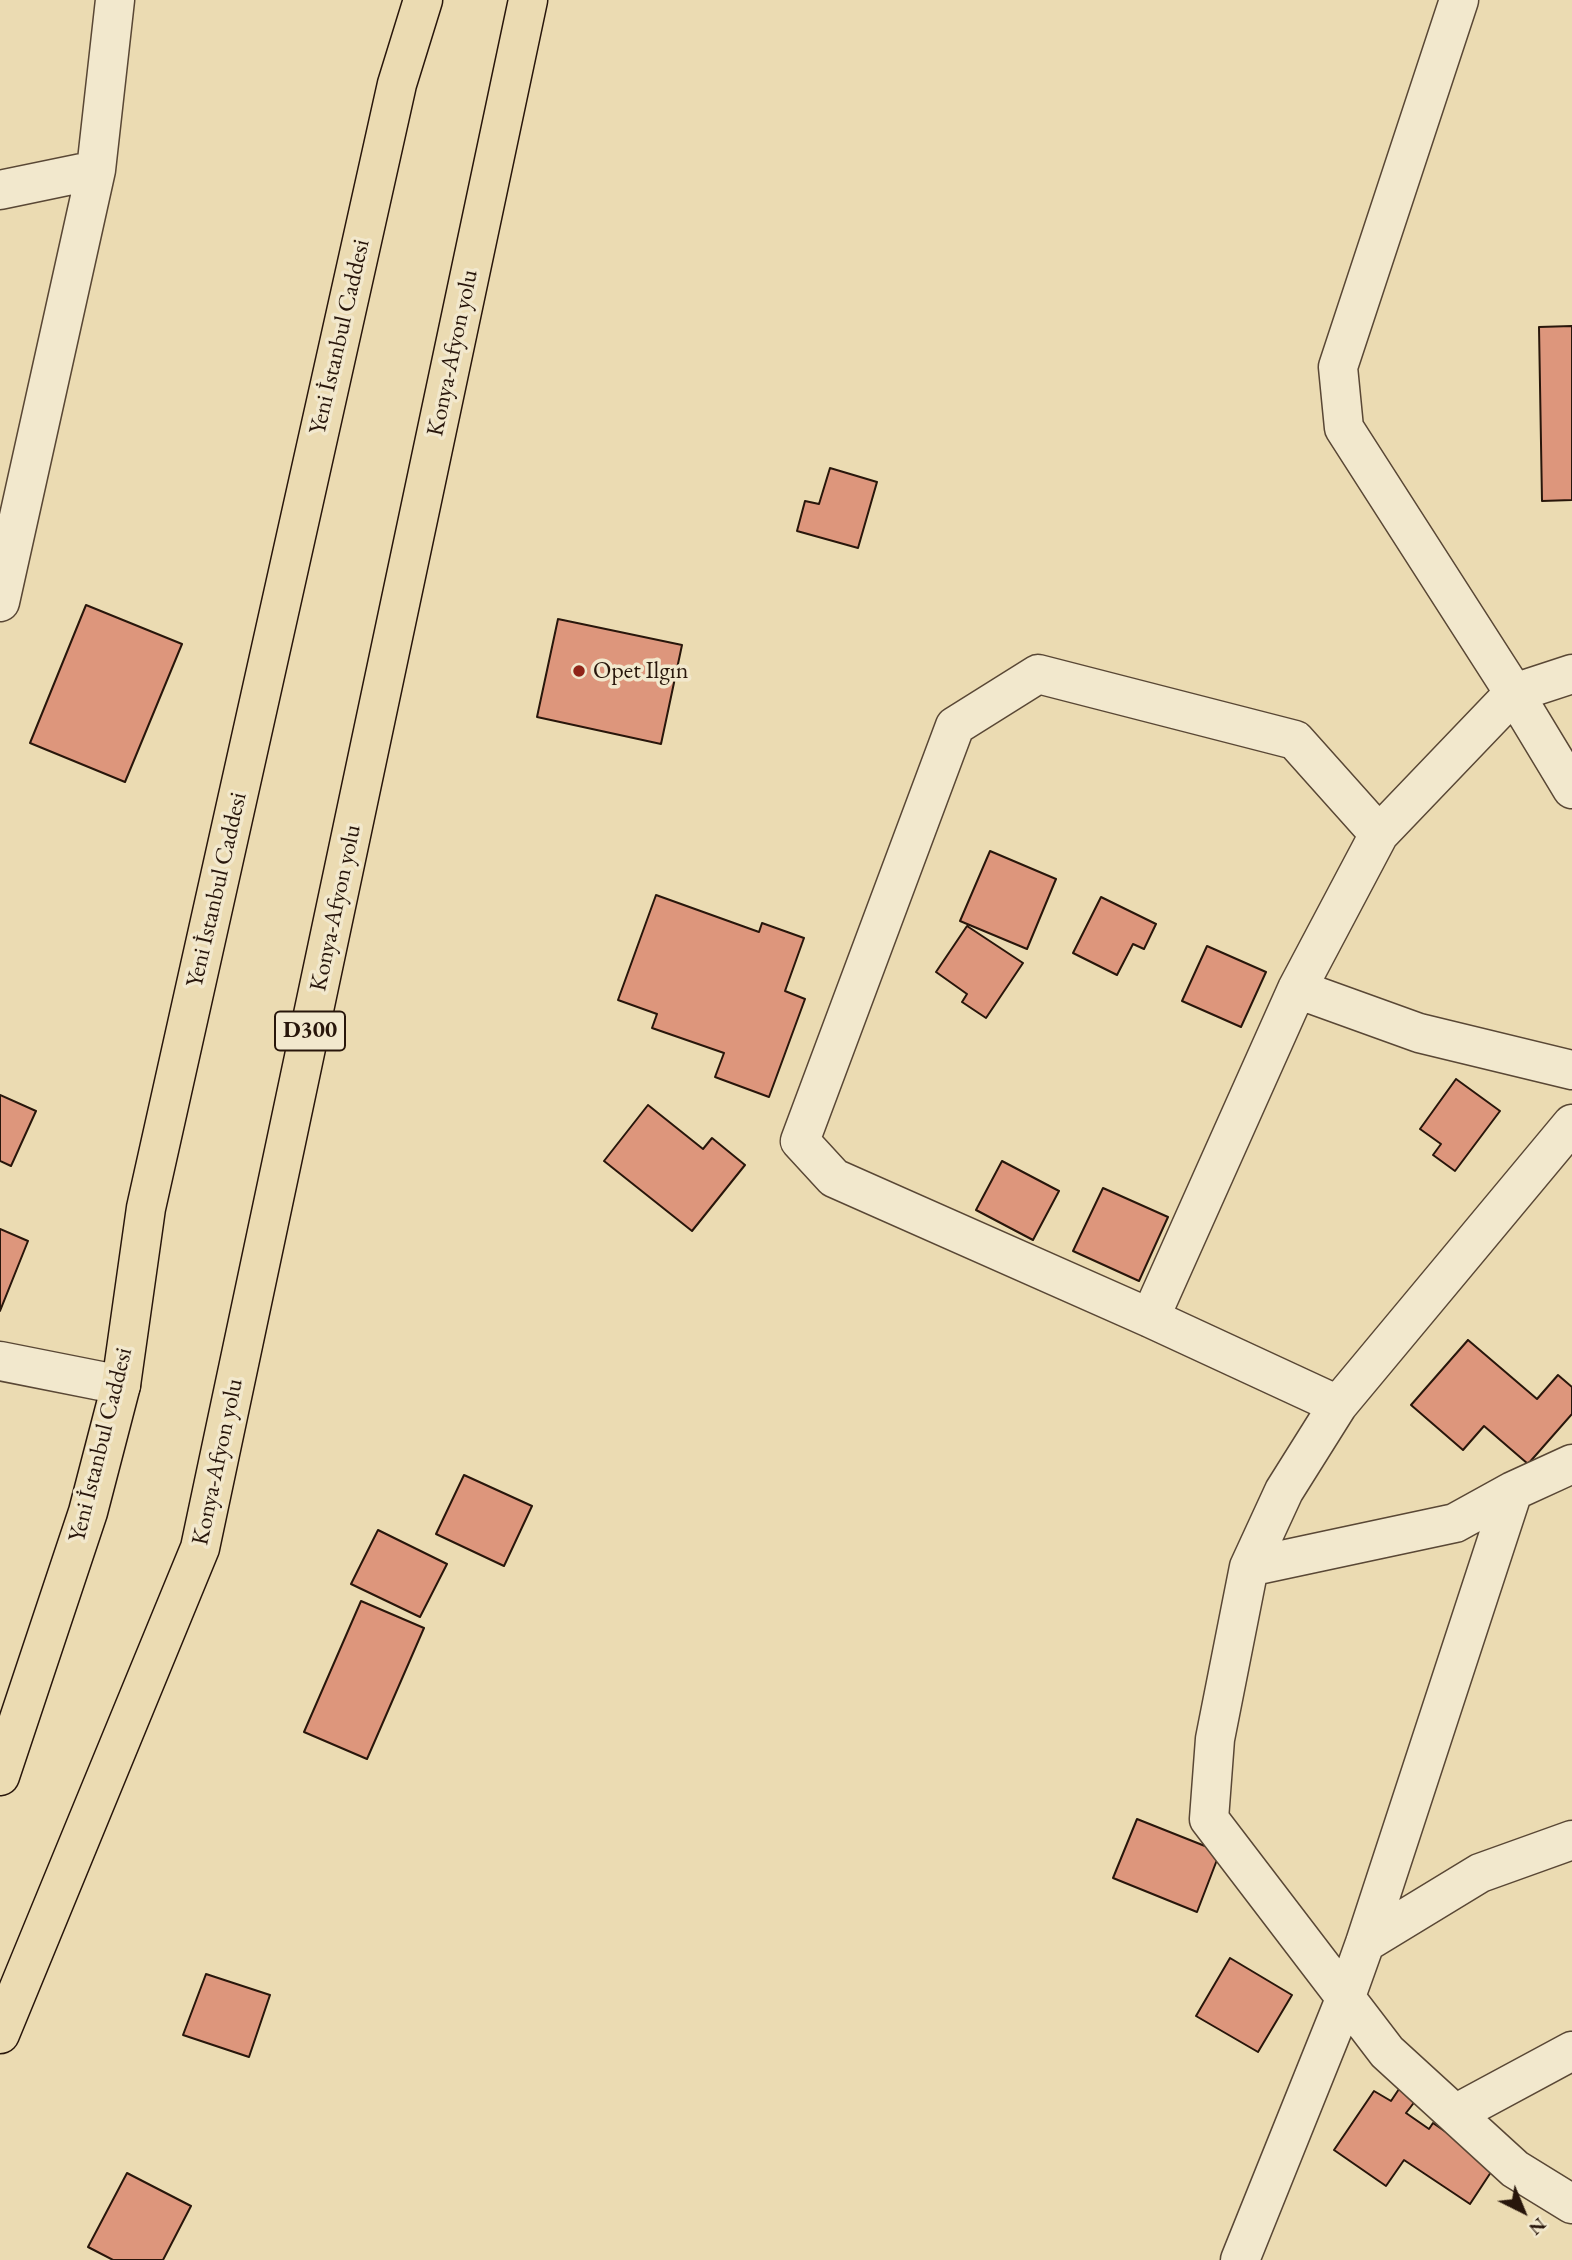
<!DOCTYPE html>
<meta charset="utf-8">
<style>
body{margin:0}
#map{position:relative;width:1572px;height:2260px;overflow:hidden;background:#ebdbb2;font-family:"EB Garamond",serif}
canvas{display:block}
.north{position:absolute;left:1488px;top:2176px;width:70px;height:70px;-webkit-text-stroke:5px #f2e8cd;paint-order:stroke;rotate:137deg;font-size:19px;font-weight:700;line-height:28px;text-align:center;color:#28160b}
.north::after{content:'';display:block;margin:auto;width:24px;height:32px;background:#28160b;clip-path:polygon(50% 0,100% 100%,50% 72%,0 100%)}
</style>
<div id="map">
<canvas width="1572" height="2260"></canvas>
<div class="north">N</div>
</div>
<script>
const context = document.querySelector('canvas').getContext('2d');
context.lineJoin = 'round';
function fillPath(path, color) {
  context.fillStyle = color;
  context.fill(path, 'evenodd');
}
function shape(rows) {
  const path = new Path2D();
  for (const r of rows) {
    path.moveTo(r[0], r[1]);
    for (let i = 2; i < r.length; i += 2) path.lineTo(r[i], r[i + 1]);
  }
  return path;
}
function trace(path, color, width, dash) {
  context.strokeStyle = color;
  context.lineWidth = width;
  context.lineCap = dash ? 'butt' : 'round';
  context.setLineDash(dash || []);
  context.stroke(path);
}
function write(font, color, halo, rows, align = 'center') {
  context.font = font + ' "EB Garamond",serif';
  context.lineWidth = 7;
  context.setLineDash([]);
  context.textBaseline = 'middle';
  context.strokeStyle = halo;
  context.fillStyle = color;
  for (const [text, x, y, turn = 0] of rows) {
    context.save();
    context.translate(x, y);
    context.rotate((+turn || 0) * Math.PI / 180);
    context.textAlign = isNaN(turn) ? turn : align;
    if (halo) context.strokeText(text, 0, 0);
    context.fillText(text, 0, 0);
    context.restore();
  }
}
const building = shape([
 [1572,326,1572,500,1542,501,1539,327,1572,326],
 [830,468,877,482,858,548,797,531,805,501,819,504,830,468],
 [86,605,182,644,125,782,30,743,86,605],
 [558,619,682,645,661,744,537,717,558,619],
 [990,851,1056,879,1027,949,960,921,990,851],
 [656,895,759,932,762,923,804,938,785,991,805,999,769,1097,715,1077,724,1053,652,1028,657,1014,618,1000,656,895],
 [1101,897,1156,924,1144,949,1133,944,1117,975,1073,953,1101,897],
 [967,926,1023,963,986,1018,962,1002,967,994,936,972,967,926],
 [1207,946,1266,972,1241,1027,1182,1001,1207,946],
 [1456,1079,1500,1111,1455,1171,1433,1155,1441,1144,1420,1129,1456,1079],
 [0,1095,36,1111,11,1166,0,1161,0,1095],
 [648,1105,703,1149,712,1138,745,1165,692,1231,604,1161,648,1105],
 [1002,1161,1059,1191,1033,1240,976,1210,1002,1161],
 [1103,1188,1168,1217,1139,1281,1073,1251,1103,1188],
 [0,1229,28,1241,0,1311,0,1229],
 [1468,1340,1537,1399,1558,1375,1572,1387,1572,1414,1528,1464,1484,1426,1463,1450,1411,1405,1468,1340],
 [464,1475,532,1506,504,1566,436,1534,464,1475],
 [378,1530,447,1564,420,1617,351,1584,378,1530],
 [361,1601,424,1628,367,1759,304,1732,361,1601],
 [1137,1819,1220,1852,1197,1912,1113,1878,1137,1819],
 [1230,1958,1292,1995,1258,2052,1196,2016,1230,1958],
 [206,1974,270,1995,249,2057,183,2035,206,1974],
 [1399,2089,1416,2100,1406,2113,1429,2129,1433,2123,1495,2166,1470,2204,1404,2160,1386,2186,1334,2150,1374,2091,1391,2101,1399,2089],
 [127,2173,191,2206,163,2260,113,2260,88,2247,127,2173]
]);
const street = shape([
 [1459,0,1338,367,1344,428,1514,693,1572,789],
 [0,190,96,170],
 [0,602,96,170,115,0],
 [1297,989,1419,1033,1572,1070],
 [1572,1124,1338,1405,1284,1491,1249,1567,1215,1739,1209,1819,1387,2052,1515,2169,1572,2204],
 [1150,1318,1297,989,1379,834,1514,693,1572,674],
 [0,1361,121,1385],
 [1338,1405,1150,1318,834,1178,800,1141,955,726,1038,674,1295,740,1379,834],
 [1249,1567,1455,1523,1513,1491,1572,1464],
 [1365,1943,1480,1873,1572,1840],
 [1455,2114,1572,2051],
 [1240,2260,1345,1999,1365,1943,1513,1491]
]);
const highway = shape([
 [0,1776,88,1512,121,1385,146,1208,397,84,423,0],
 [0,2034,200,1548,528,0]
]);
const markers = [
 [579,671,7,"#8f2418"]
];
const shields = [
 [310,1031,70]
];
const shieldNames = [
 ["D300",310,1031]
];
const streetNames = [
 ["Yeni İstanbul Caddesi",340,337,-77],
 ["Konya-Afyon yolu",453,353,-78],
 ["Yeni İstanbul Caddesi",217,890,-77],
 ["Konya-Afyon yolu",336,908,-78],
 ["Yeni İstanbul Caddesi",101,1445,-76],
 ["Konya-Afyon yolu",218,1462,-78]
];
const poiNames = [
 ["Opet Ilgın",593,671]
];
fillPath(building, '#dd967c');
trace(building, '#28160b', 2);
trace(street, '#594735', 41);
trace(highway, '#28160b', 41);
trace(street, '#f2e8cd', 38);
trace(highway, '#ebdbb2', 38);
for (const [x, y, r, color] of markers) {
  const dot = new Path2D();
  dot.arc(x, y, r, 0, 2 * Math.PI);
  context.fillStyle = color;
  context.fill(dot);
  trace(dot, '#f2e8cd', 2.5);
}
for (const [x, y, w] of shields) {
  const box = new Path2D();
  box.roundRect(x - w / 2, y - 19.5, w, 39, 5);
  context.fillStyle = '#f2e8cd';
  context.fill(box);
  trace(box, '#28160b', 2);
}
write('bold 23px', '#28160b', null, shieldNames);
write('24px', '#28160b', '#f2e8cd', streetNames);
write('24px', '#28160b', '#f2e8cd', poiNames, 'left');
</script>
